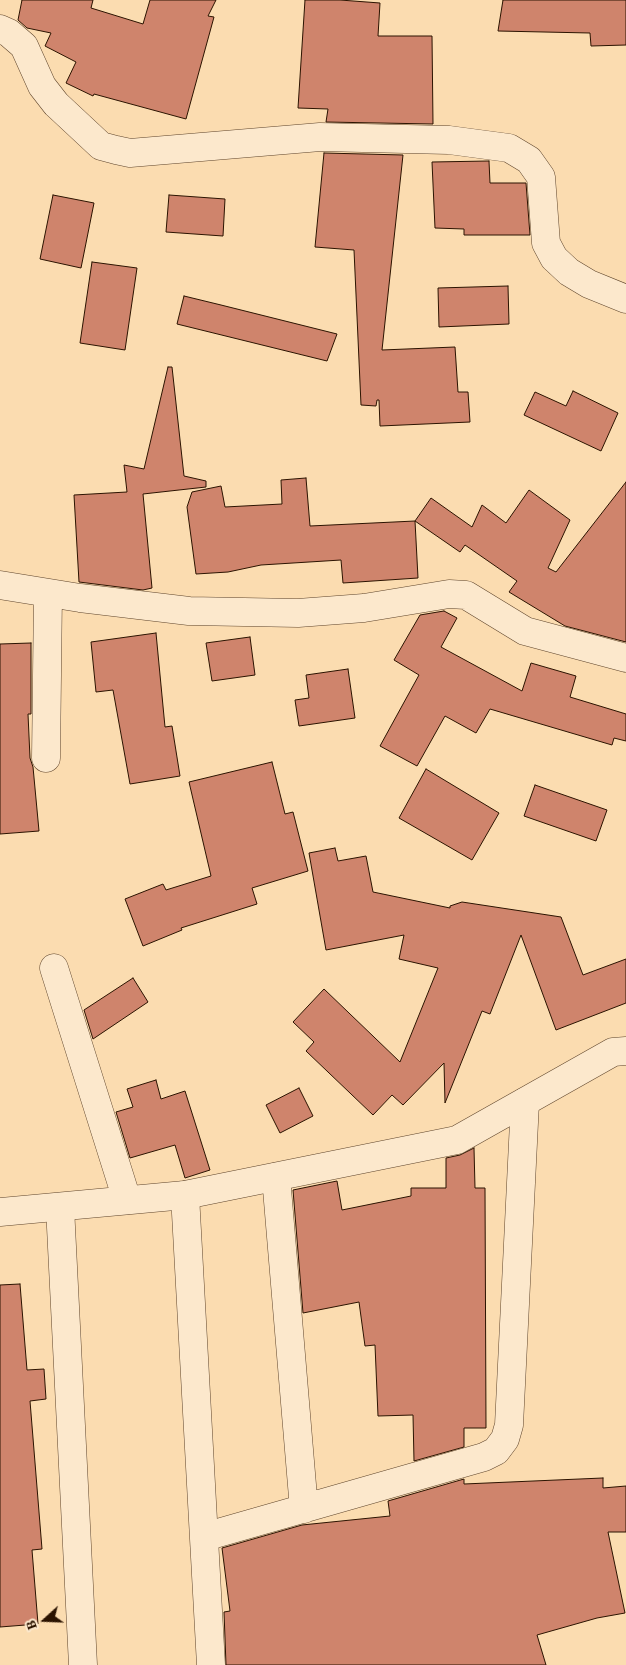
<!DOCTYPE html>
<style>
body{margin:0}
#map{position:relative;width:626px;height:1665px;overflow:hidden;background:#fbdcb0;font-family:"EB Garamond",serif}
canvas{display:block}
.north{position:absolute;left:20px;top:1595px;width:50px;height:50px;-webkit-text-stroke:4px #fce8cc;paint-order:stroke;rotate:250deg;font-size:14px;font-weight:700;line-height:20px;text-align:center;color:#2b1300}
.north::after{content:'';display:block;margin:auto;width:18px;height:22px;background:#2b1300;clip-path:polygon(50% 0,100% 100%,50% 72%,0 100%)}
</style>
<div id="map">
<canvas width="626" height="1665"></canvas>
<div class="north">B</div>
</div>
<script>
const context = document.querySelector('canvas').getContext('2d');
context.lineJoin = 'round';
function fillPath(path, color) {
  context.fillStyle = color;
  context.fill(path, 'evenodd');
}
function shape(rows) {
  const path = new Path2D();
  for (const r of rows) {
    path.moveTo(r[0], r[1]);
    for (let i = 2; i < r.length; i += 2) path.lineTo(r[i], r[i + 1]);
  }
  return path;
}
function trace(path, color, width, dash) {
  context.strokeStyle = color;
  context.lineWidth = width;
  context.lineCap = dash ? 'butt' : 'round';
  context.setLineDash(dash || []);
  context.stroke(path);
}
const building = shape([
 [22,0,93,0,91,8,143,24,150,0,216,0,208,16,214,17,186,119,94,94,93,96,66,83,76,62,45,46,51,33,27,28,18,20,22,0],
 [305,0,340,0,380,3,378,36,432,36,433,124,326,122,328,109,298,108,305,0],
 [503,0,626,0,626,45,591,46,590,33,498,31,503,0],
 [324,153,403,155,382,350,455,347,458,392,468,392,470,422,380,426,379,400,377,400,376,406,361,405,354,250,315,247,324,153],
 [489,161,490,183,526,183,530,235,464,235,464,229,435,228,432,162,489,161],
 [53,195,94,203,81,268,40,259,53,195],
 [169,195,225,199,223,236,166,232,169,195],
 [92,262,137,268,125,350,80,343,92,262],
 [508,286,509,324,439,327,438,288,508,286],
 [184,296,221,305,337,334,327,361,177,324,184,296],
 [168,367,172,367,184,476,206,481,206,487,143,494,152,588,143,590,79,582,74,495,127,492,124,465,144,469,168,367],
 [573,391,618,413,601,451,524,415,535,392,566,406,573,391],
 [306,478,310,526,415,521,418,578,343,583,341,560,261,565,228,572,196,574,187,507,192,492,221,486,225,507,282,504,281,480,306,478],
 [626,482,626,642,565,626,509,592,517,581,465,545,460,552,415,521,431,498,472,527,482,505,506,523,529,490,570,520,548,568,556,572,626,482],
 [444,611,457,618,441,647,522,691,531,663,576,676,570,697,626,714,626,741,614,738,612,745,490,709,476,733,445,716,417,766,380,746,419,675,394,660,420,615,444,611],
 [156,633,165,727,172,726,180,776,130,784,113,690,96,692,91,642,156,633],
 [250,637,255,675,212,681,206,643,250,637],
 [31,643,31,714,28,714,30,758,33,767,39,831,0,834,0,644,31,643],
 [348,669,355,718,299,726,295,700,309,698,306,675,348,669],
 [272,762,285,814,293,812,308,871,252,888,257,904,181,928,182,930,143,946,125,899,163,884,166,890,211,876,189,782,272,762],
 [426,769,499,813,472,860,399,818,426,769],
 [535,785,607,810,596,841,524,816,535,785],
 [335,848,338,861,366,856,373,892,450,908,450,906,462,902,561,917,583,975,626,959,626,1003,556,1030,521,935,490,1014,482,1011,445,1103,444,1063,403,1105,392,1095,373,1115,306,1051,314,1042,293,1022,324,989,400,1062,438,968,399,959,404,935,326,950,309,853,335,848],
 [133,978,148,1002,93,1039,84,1010,133,978],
 [156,1080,161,1099,185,1091,210,1170,185,1178,175,1145,130,1158,116,1112,133,1107,127,1089,156,1080],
 [299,1088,313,1116,280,1133,266,1105,299,1088],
 [474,1148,475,1188,485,1188,486,1428,464,1428,464,1447,414,1461,413,1415,378,1416,375,1345,365,1346,359,1302,303,1313,293,1190,337,1181,342,1210,411,1196,411,1188,446,1188,446,1158,460,1155,474,1148],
 [20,1284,27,1370,44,1369,46,1399,30,1401,42,1549,32,1550,38,1624,0,1627,0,1285,20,1284],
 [603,1478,603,1488,626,1486,626,1532,608,1532,625,1613,597,1618,537,1635,546,1665,226,1665,224,1612,230,1611,222,1548,302,1525,390,1516,388,1501,464,1479,464,1484,603,1478]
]);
const minor = shape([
 [0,29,9,33,24,46,42,86,56,104,101,146,116,150,130,153,320,137,449,140,509,148,529,160,541,177,546,243,554,258,569,272,589,284,626,299],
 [0,585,80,598,189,611,298,613,364,608,449,594,466,595,525,631,626,658],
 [46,758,48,593],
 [54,968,127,1200],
 [276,1177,304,1509],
 [185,1195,211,1665],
 [60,1207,83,1665],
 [204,1537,484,1457,496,1451,505,1439,509,1425,525,1102]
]);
const tertiary = shape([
 [0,1212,185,1195,457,1140,613,1052,626,1051]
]);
fillPath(building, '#cf846c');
trace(building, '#2b1300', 1);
trace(minor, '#5f452c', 29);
trace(tertiary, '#5f452c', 29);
trace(minor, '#fce8cc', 28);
trace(tertiary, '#fce8cc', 28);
</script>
